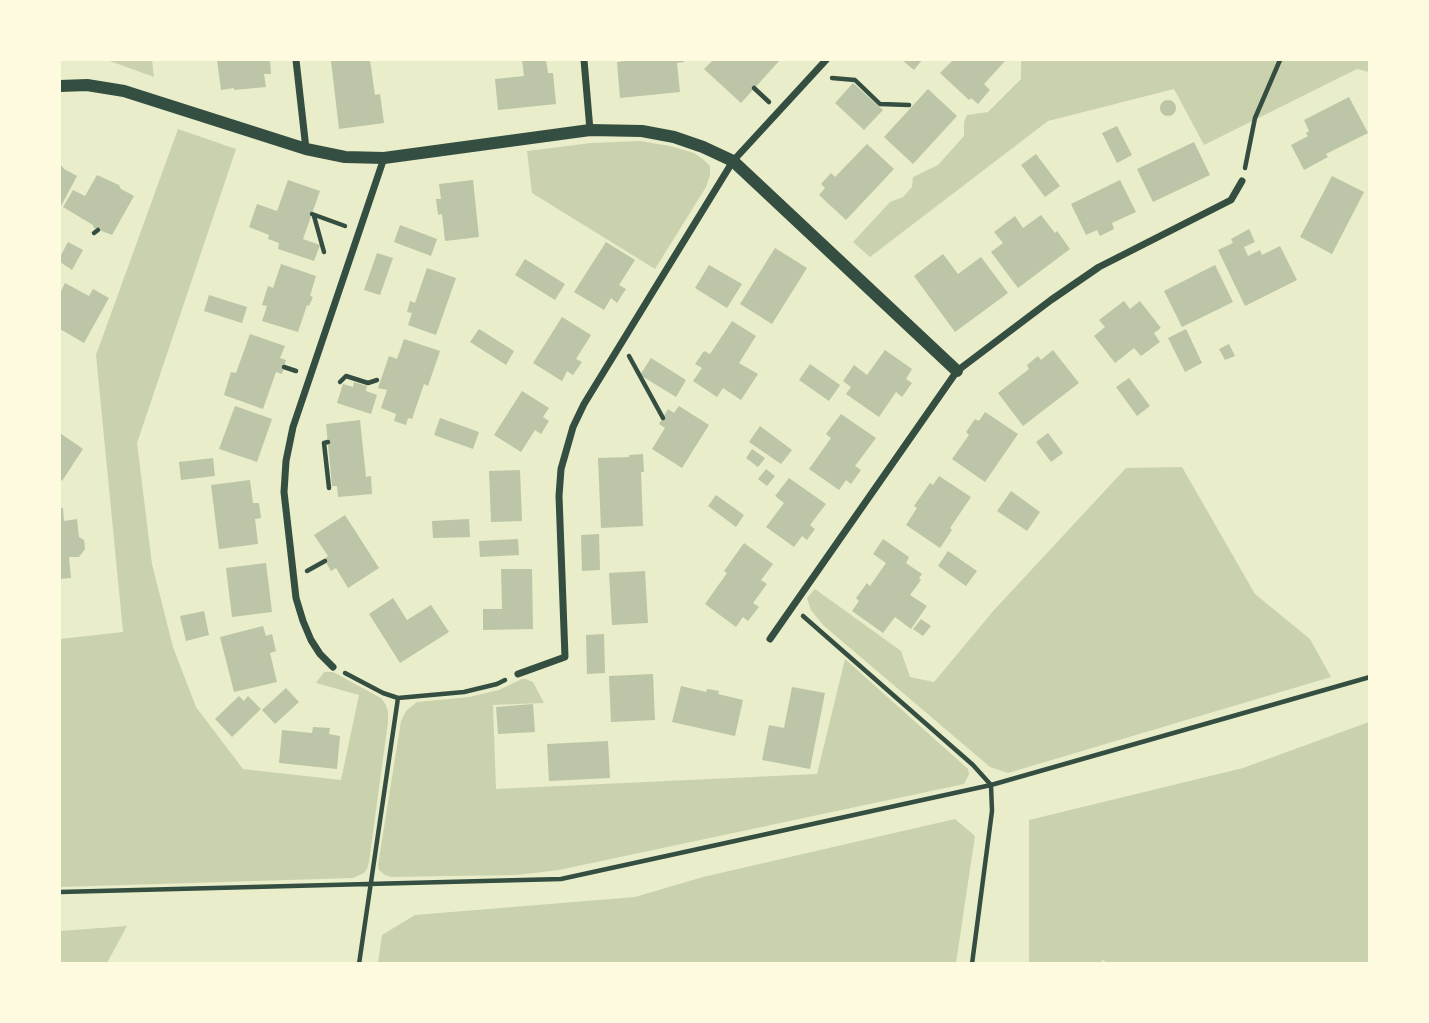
<!DOCTYPE html>
<style>
body{margin:0}
#map{position:relative;width:1429px;height:1023px;overflow:hidden;background:#e9edc9;font-family:"Fira Sans Condensed",sans-serif}
canvas{display:block}
.frame{position:absolute;inset:0;border:61px solid #fefae0;pointer-events:none}
</style>
<div id="map">
<canvas width="1429" height="1023"></canvas>
<div class="frame"></div>
</div>
<script>
const context = document.querySelector('canvas').getContext('2d');
context.lineJoin = 'round';
function fillPath(path, color) {
  context.fillStyle = color;
  context.fill(path, 'evenodd');
}
function shape(rows) {
  const path = new Path2D();
  for (const r of rows) {
    if (r.length === 3) {
      path.moveTo(r[0] + r[2], r[1]);
      path.arc(r[0], r[1], r[2], 0, 2 * Math.PI);
      continue;
    }
    path.moveTo(r[0], r[1]);
    for (let i = 2; i < r.length; i += 2) path.lineTo(r[i], r[i + 1]);
  }
  return path;
}
function trace(path, color, width, dash) {
  context.strokeStyle = color;
  context.lineWidth = width;
  context.lineCap = dash ? 'butt' : 'round';
  context.setLineDash(dash || []);
  context.stroke(path);
}
const green = shape([
 [107,60,152,60,154,77],
 [1024,60,1369,60,1369,72,1357,69,1204,145,1174,89,1048,121,870,257,853,242,890,202,903,197,912,187,913,177,938,165,964,136,964,122,967,115,988,112,1021,79,1021,62],
 [178,129,236,149,137,443,152,564,173,647,196,707,243,769,341,780,359,695,316,683,324,672,333,672,381,698,386,705,388,712,388,722,369,862,367,869,364,873,353,878,60,887,60,639,123,632,96,355],
 [640,141,670,146,694,153,704,160,710,166,710,175,706,187,655,269,532,193,527,151,591,143],
 [1182,467,1255,594,1310,639,1331,677,1008,773,990,767,823,625,811,610,807,598,815,589,901,651,910,677,934,682,994,610,1126,468],
 [845,659,968,769,969,774,964,784,559,870,517,875,391,877,385,875,379,870,378,865,401,721,406,711,417,702,469,697,499,690,522,679,526,679,533,682,544,703,493,705,496,789,817,774],
 [1369,722,1369,963,1109,964,1103,960,1100,963,1029,963,1029,820,1243,768],
 [955,819,975,836,956,963,378,963,382,935,415,915,635,897,703,877],
 [127,926,107,963,60,963,60,931]
]);
const building = shape([
 [217,60,270,60,271,74,264,74,266,87,234,90,234,88,221,90],
 [343,60,370,60,375,95,380,94,384,123,339,129,331,61],
 [522,60,546,60,548,73,553,73,556,104,498,110,495,79,524,76],
 [625,60,684,60,684,62,677,63,680,92,620,98,617,62,625,61],
 [713,60,780,60,741,103,704,69],
 [902,60,922,60,914,70],
 [953,60,1006,60,984,84,990,90,978,104,971,98,969,100,940,73],
 [853,83,883,110,864,130,835,103],
 [928,89,957,116,913,164,884,137],
 [1349,97,1368,133,1326,154,1328,157,1304,170,1291,145,1308,136,1306,133,1309,131,1304,120],
 [1168,108,8],
 [1117,126,1132,155,1117,163,1102,133],
 [1194,142,1210,175,1153,202,1137,169],
 [867,144,894,169,846,220,819,195,825,188,821,184,831,173,835,177],
 [1036,154,1060,186,1045,197,1021,165],
 [60,164,64,169,77,176,60,208],
 [97,175,119,185,121,189,134,196,112,235,94,228,93,225,63,207,73,190,85,196],
 [1332,176,1364,192,1332,254,1300,237],
 [288,180,320,191,303,239,320,245,314,261,278,249,279,243,268,239,269,235,249,227,257,204,277,211],
 [473,180,479,237,445,241,442,214,438,215,436,199,441,199,439,184],
 [1120,180,1136,212,1112,223,1114,229,1100,236,1097,230,1086,235,1071,204],
 [1041,215,1055,233,1057,231,1070,249,1018,288,991,252,1003,243,994,232,1015,216,1023,228],
 [400,225,437,239,431,256,394,242],
 [1249,229,1255,242,1244,247,1248,256,1260,250,1262,255,1280,246,1297,280,1245,306,1218,250,1233,243,1231,239],
 [68,242,83,250,72,270,60,262,60,257],
 [606,242,635,260,619,285,626,289,617,303,611,298,604,310,574,292],
 [775,248,807,268,772,324,740,304],
 [377,253,393,258,380,295,364,290],
 [943,254,958,274,981,257,1008,293,955,332,914,276],
 [525,259,565,284,555,300,515,275],
 [281,264,316,276,310,296,313,297,309,306,307,305,298,332,262,321,267,306,262,305,268,286,273,288],
 [709,265,742,284,727,308,695,288],
 [1215,265,1233,302,1182,327,1164,291],
 [427,268,456,278,436,335,408,325,412,313,407,312,410,301,415,303],
 [65,283,89,296,93,289,109,298,84,343,60,329,60,293],
 [209,295,247,307,242,323,204,311],
 [1124,301,1130,309,1140,301,1161,328,1154,333,1160,342,1141,356,1134,348,1115,363,1094,336,1105,327,1099,320],
 [562,317,591,335,576,359,582,362,573,375,567,371,562,381,533,363],
 [732,321,756,336,739,363,758,374,741,400,723,388,717,397,693,381,702,368,695,364,704,351,710,354],
 [479,329,514,351,506,365,470,342],
 [1186,329,1202,363,1185,372,1168,338],
 [250,334,285,346,280,358,286,360,282,374,276,372,263,409,224,395,231,372,236,373],
 [404,339,440,351,428,386,424,384,412,419,408,418,406,425,394,421,396,414,381,408,387,390,378,388,389,356,397,359],
 [1229,344,1235,356,1225,360,1219,349],
 [885,350,912,369,906,379,912,383,902,397,896,392,879,417,846,394,851,387,843,381,854,365,867,375],
 [1053,350,1079,383,1023,426,998,393,1029,369,1027,365,1038,356,1041,360],
 [651,358,686,380,676,397,640,375],
 [810,364,840,385,829,401,799,380],
 [1129,378,1150,406,1137,416,1116,387],
 [354,382,367,386,366,391,377,395,371,414,337,403,343,384,353,387],
 [522,391,549,408,543,417,549,421,541,434,535,430,521,452,494,435],
 [235,406,272,419,257,462,219,449],
 [679,406,709,425,682,468,652,449,665,428,659,424,668,409,674,413],
 [985,412,1018,434,985,482,952,459,969,435,966,432,975,419,979,421],
 [841,414,876,438,855,466,861,470,851,484,846,480,839,490,809,469,831,438,826,434],
 [440,418,479,432,473,449,434,435],
 [360,420,366,477,371,476,372,494,338,497,337,486,332,486,326,424],
 [760,426,792,450,781,464,749,442],
 [60,433,83,449,62,481,60,479],
 [1048,433,1063,453,1051,462,1036,442],
 [752,449,765,458,758,467,746,458],
 [643,454,644,472,641,472,643,526,601,528,598,458,629,457,629,455],
 [213,458,215,476,181,480,179,462],
 [766,469,775,476,767,486,758,479],
 [520,470,522,521,491,522,489,471],
 [939,476,971,497,950,528,952,530,940,548,906,525,917,508,914,506,930,483,933,485],
 [789,478,826,504,810,525,815,529,807,540,802,536,794,547,766,527,784,503,775,496],
 [250,480,253,503,259,503,261,518,255,519,258,544,219,549,211,485],
 [1011,491,1040,512,1027,531,997,511],
 [716,495,744,515,736,527,708,506],
 [60,508,63,508,64,521,77,519,79,537,84,540,85,549,79,557,69,557,71,578,60,579],
 [345,515,379,568,348,588,336,568,331,571,324,559,328,556,314,535],
 [469,519,470,537,433,538,432,521],
 [599,534,600,570,582,571,581,535],
 [518,539,519,555,480,557,479,541],
 [883,539,909,557,906,563,922,574,919,578,921,580,910,595,927,606,911,629,895,617,883,633,852,611,859,601,856,598,867,583,870,586,886,563,873,554],
 [744,543,773,564,761,580,767,584,753,603,759,607,748,621,743,617,736,627,705,604,727,573,724,571],
 [948,551,977,571,966,586,938,566],
 [266,563,272,612,232,617,226,568],
 [501,569,532,569,533,629,483,630,483,609,502,609],
 [645,571,648,623,612,625,609,573],
 [393,598,407,620,431,605,449,632,400,663,369,614],
 [204,611,209,635,186,641,180,616],
 [921,619,931,626,923,636,913,629],
 [263,626,266,636,272,634,276,651,270,653,277,682,234,692,220,637],
 [604,634,605,673,587,674,586,635],
 [653,674,655,720,611,722,609,676],
 [681,686,706,692,707,689,719,691,718,694,743,700,735,736,672,722],
 [792,687,825,693,810,769,762,760,769,725,784,728],
 [286,688,299,702,275,724,262,710],
 [239,696,244,701,248,696,261,709,232,737,215,719],
 [533,704,535,732,498,734,496,707],
 [313,727,330,728,329,734,340,736,337,769,279,763,282,730,312,733],
 [608,741,610,778,549,781,547,744]
]);
const path = shape([
 [832,78,855,80,880,104,909,105],
 [754,88,769,102],
 [1245,168,1255,118,1280,60],
 [312,214,345,226],
 [314,216,324,252],
 [94,233,98,230],
 [629,356,663,418],
 [284,367,296,371],
 [340,382,346,376,368,383,377,380],
 [328,442,324,443,329,488],
 [307,571,325,561],
 [803,616,973,765,991,785,992,811,972,964],
 [345,673,383,693,398,698],
 [60,892,561,879,991,785,1370,677],
 [359,964,398,698,464,692,497,684,505,680]
]);
const minor = shape([
 [296,60,306,149],
 [584,60,590,130],
 [770,639,957,371,1051,300,1099,267,1231,200,1242,181],
 [333,667,320,654,311,640,303,621,296,598,284,492,286,461,293,427,384,158],
 [518,674,565,657,559,496,561,469,573,427,584,404,733,161,826,60]
]);
const tertiary = shape([
 [60,86,87,85,124,91,306,149,345,157,384,158,590,130,642,131,674,137,703,147,733,161,957,371]
]);
fillPath(green, '#cad2ad');
fillPath(building, '#bcc5a7');
trace(path, '#344e41', 4.5);
trace(minor, '#344e41', 7);
trace(tertiary, '#344e41', 12);
</script>
